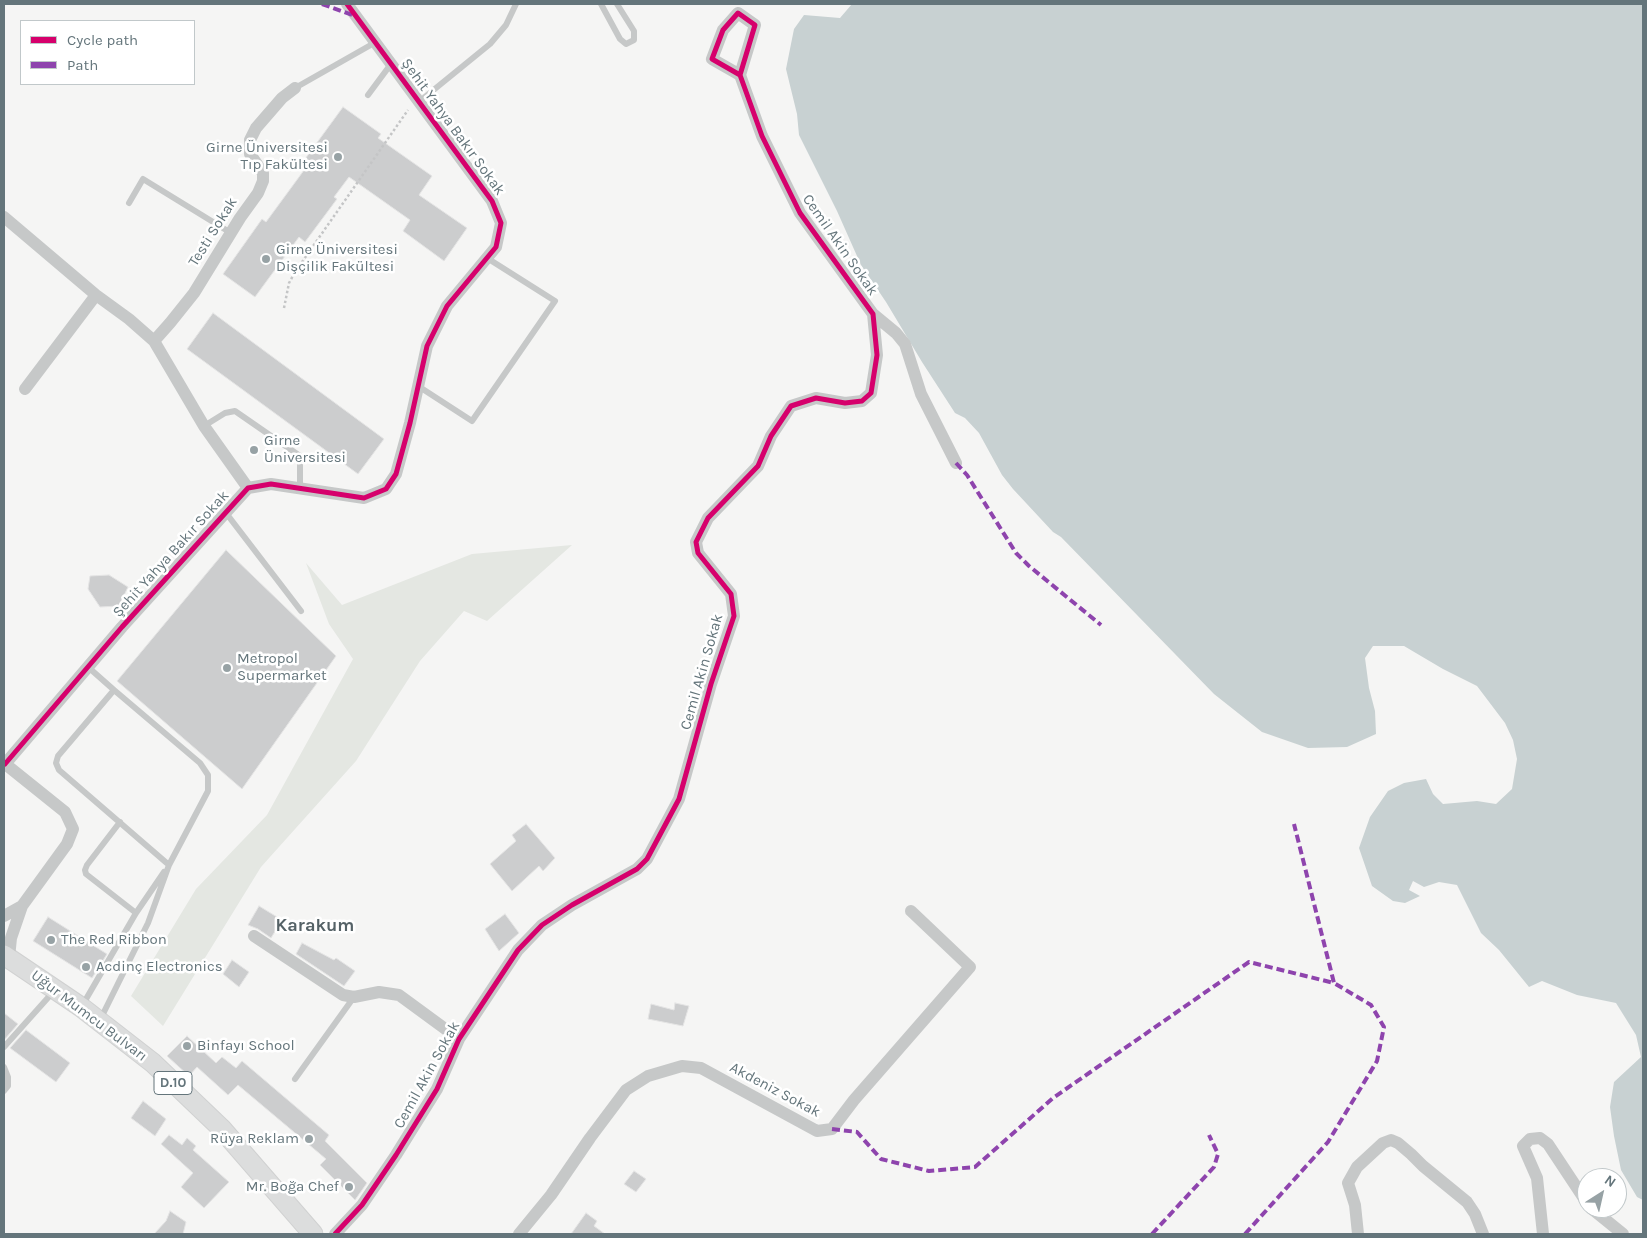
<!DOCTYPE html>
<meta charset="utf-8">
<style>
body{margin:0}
#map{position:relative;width:1647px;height:1238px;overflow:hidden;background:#f5f5f4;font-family:Karla,sans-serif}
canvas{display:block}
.frame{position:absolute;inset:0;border:5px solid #64757b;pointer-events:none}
.legend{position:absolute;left:20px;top:20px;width:175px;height:65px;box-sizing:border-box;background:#fff;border:1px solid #c1c8ca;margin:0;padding:6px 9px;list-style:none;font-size:15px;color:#64757b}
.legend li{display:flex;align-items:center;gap:10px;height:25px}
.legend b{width:25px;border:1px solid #c1c8ca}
.north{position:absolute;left:1577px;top:1168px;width:50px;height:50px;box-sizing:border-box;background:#fff;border:1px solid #c1c8ca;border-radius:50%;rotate:35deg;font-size:14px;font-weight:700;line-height:20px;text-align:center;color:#64757b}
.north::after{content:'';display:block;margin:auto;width:18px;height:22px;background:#97a2a5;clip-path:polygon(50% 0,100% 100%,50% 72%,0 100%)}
</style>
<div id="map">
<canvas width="1647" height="1238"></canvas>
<div class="frame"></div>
<ul class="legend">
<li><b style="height:6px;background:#d6006c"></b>Cycle path</li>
<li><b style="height:6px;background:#8e44ad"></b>Path</li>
</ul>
<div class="north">N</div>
</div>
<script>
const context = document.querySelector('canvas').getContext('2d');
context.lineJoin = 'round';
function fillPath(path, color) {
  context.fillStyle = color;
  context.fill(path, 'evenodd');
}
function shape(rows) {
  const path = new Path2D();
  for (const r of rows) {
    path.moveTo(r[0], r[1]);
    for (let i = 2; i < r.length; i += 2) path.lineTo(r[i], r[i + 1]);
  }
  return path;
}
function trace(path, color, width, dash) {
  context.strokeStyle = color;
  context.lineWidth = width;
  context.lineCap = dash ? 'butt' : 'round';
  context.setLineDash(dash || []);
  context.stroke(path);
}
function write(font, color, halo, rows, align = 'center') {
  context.font = font + ' Karla,sans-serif';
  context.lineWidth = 5;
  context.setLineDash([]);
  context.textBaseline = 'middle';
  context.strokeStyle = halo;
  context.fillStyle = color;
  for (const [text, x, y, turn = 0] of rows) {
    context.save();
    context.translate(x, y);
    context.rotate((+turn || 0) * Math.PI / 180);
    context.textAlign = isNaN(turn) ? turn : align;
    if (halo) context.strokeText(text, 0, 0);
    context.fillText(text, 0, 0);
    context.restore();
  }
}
const green = shape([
 [572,545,487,621,464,611,420,661,356,761,261,867,163,1026,131,996,196,889,267,815,353,659,329,624,306,563,342,605,472,554]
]);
const water = shape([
 [852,4,1643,4,1643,1200,1637,1197,1621,1170,1614,1136,1610,1107,1614,1082,1641,1057,1636,1035,1616,1003,1577,995,1542,981,1529,987,1499,950,1481,933,1457,885,1439,882,1424,887,1413,881,1409,890,1420,896,1405,903,1393,901,1372,886,1359,848,1370,817,1388,791,1404,783,1426,779,1433,794,1443,804,1477,801,1496,804,1512,789,1517,759,1513,740,1505,723,1477,686,1443,669,1404,646,1373,646,1365,658,1369,688,1375,711,1376,734,1347,747,1308,748,1262,732,1214,694,1061,537,1053,532,1013,489,1002,475,979,433,965,418,955,413,922,362,886,302,861,265,837,211,799,135,797,114,786,69,794,29,804,15,840,18]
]);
const building = shape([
 [343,107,381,134,378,138,432,176,419,195,467,228,444,261,403,231,410,220,349,177,334,197,337,199,305,242,299,237,255,297,223,274,262,219,266,222,310,162,305,159,343,107],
 [213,313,384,439,358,474,187,349,213,313],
 [226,550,336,656,242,789,117,681,226,550],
 [109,575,128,587,119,606,100,607,88,589,90,576,109,575],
 [526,824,555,858,543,871,539,866,512,891,490,864,516,841,512,835,526,824],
 [259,906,282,920,271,938,258,929,248,925,259,906],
 [505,914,519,933,499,951,485,929,505,914],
 [48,917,107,954,92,978,33,941,48,917],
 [302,943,334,960,336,958,355,971,344,986,296,954,302,943],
 [232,960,249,972,239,987,223,974,232,960],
 [675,1003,689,1006,683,1026,648,1019,651,1004,674,1010,675,1003],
 [4,1013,18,1024,4,1040,4,1013],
 [26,1030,70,1063,56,1082,10,1048,26,1030],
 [187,1036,216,1063,222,1057,236,1068,242,1061,329,1135,325,1141,367,1183,355,1200,320,1165,326,1159,238,1085,228,1095,197,1067,189,1076,167,1056,187,1036],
 [143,1101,166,1119,155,1136,131,1118,143,1101],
 [169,1135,182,1145,187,1138,196,1146,193,1150,229,1182,204,1208,181,1187,193,1173,161,1144,169,1135],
 [634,1171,646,1179,636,1192,624,1184,634,1171],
 [170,1211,186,1222,183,1234,154,1234,166,1221,170,1211],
 [586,1213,597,1221,594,1226,605,1234,571,1234,586,1213]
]);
const path = shape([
 [284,308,289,283,295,272,408,110]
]);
const lane = shape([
 [601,4,620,39,626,44,634,40,634,31,617,4],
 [295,88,376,42],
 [368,95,391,64],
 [420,101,490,44,506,25,516,4],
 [129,203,143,179,231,233],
 [418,386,472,421,555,301,487,258],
 [204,426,225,413,235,411,300,456,300,488],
 [226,513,301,611],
 [88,667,114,690],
 [120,822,87,865,85,870,86,874,136,913],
 [82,1006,136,913,164,872],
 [100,1020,148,923,169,865,208,791,208,775,200,763,114,690,58,756,56,763,59,770,169,865],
 [4,1047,54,991],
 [4,1067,8,1077,8,1086,4,1091],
 [295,1079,354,997]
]);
const street = shape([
 [4,217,96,295,129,319,154,341,204,426,248,488],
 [873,314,896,333,905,344,921,394,956,463],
 [154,341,170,323,194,293,240,218,258,193,263,181,263,173,250,154,250,140,256,128,282,98,295,88],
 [25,389,96,295],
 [4,763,65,812,73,829,67,844,22,906,11,938,9,958],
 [5,764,122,627,248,488,271,484,364,498,386,489,396,474,410,423,427,346,447,306,496,247,501,223,492,201,347,4],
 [4,916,22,906],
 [254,936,343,995,354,997,379,992,399,995,459,1039],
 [1591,1208,1623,1234],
 [335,1234,362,1205,396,1155,437,1089,459,1039,518,950,542,925,572,905,637,869,647,859,679,799,711,684,734,616,731,594,698,553,696,542,708,518,758,466,771,436,791,406,816,398,845,403,862,401,871,393,877,355,873,314,800,213,762,136,740,75,755,25,738,13,723,30,712,59,740,75],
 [519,1234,551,1195,590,1138,626,1090,648,1076,682,1066,701,1068,817,1131,832,1129,854,1100,970,967,911,911],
 [1358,1234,1355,1205,1348,1183,1357,1167,1383,1143,1391,1140,1398,1143,1411,1154,1423,1166,1467,1202,1475,1214,1483,1234],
 [1543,1234,1537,1178,1523,1146,1530,1139,1540,1138,1548,1144,1587,1203]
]);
const primary = shape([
 [4,955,81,1007,153,1063,221,1128,313,1234]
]);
const quiet = shape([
 [322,4,355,16],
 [956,463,967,475,1016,553,1029,566,1101,625],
 [832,1129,857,1132,881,1159,929,1171,975,1167,1053,1098,1249,962,1334,983,1294,824],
 [1152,1234,1214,1167,1218,1154,1209,1135],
 [1245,1234,1328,1142,1377,1061,1384,1027,1371,1005,1334,983]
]);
const cycleway = shape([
 [4,763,5,764,122,627,248,488,271,484,364,498,386,489,396,474,410,423,427,346,447,306,496,247,501,223,492,201,347,4],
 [335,1234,362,1205,396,1155,437,1089,459,1039,518,950,542,925,572,905,637,869,647,859,679,799,711,684,734,616,731,594,698,553,696,542,708,518,758,466,771,436,791,406,816,398,845,403,862,401,871,393,877,355,873,314,800,213,762,136,740,75,755,25,738,13,723,30,712,59,740,75]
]);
const markers = [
 [338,157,5,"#97a2a5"],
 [266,259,5,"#97a2a5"],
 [254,450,5,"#97a2a5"],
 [227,668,5,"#97a2a5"],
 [51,940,5,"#97a2a5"],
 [86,967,5,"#97a2a5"],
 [187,1046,5,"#97a2a5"],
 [309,1139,5,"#97a2a5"],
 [349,1187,5,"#97a2a5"]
];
const shields = [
 [173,1083,38]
];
const shieldNames = [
 ["D.10",173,1083]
];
const streetNames = [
 ["Şehit Yahya Bakır Sokak",453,127,54],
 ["Testi Sokak",213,232,-58],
 ["Cemil Akin Sokak",840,245,55],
 ["Şehit Yahya Bakır Sokak",171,554,-48],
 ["Cemil Akin Sokak",702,672,-74],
 ["Uğur Mumcu Bulvarı",89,1016,37],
 ["Cemil Akin Sokak",427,1075,-61],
 ["Akdeniz Sokak",775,1090,28]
];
const poiNames = [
 ["Girne Üniversitesi",328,148,"right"],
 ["Tıp Fakültesi",328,165,"right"],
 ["Girne Üniversitesi",276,250],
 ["Dişçilik Fakültesi",276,267],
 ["Girne",264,441],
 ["Üniversitesi",264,458],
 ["Metropol",237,659],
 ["Supermarket",237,676],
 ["The Red Ribbon",61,940],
 ["Acdinç Electronics",96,967],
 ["Binfayı School",197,1046],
 ["Rüya Reklam",299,1139,"right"],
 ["Mr. Boğa Chef",339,1187,"right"]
];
const quarterNames = [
 ["Karakum",315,926]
];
fillPath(green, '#e4e7e2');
fillPath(water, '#c8d1d2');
fillPath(building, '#cccdce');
trace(building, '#e4e4e4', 1);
trace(primary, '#d0d1d1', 21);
trace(path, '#c4c5c6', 2.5, [2.5, 2.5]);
trace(lane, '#c6c8c8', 6);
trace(street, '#c6c8c8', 12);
trace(primary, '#dcdddd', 19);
trace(quiet, '#8e44ad', 4, [8, 4]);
trace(cycleway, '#d6006c', 5);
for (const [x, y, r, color] of markers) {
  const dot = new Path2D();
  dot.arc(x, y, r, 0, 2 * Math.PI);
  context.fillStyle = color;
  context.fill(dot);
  trace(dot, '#fff', 2);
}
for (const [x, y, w] of shields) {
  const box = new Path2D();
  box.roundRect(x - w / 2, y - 11.5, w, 23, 4);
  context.fillStyle = '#fff';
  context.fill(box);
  trace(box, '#64757b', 1);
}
write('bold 14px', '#64757b', null, shieldNames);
write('15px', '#64757b', '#fff', streetNames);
write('15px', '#64757b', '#fff', poiNames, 'left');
write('bold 18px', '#556267', '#fff', quarterNames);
</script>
